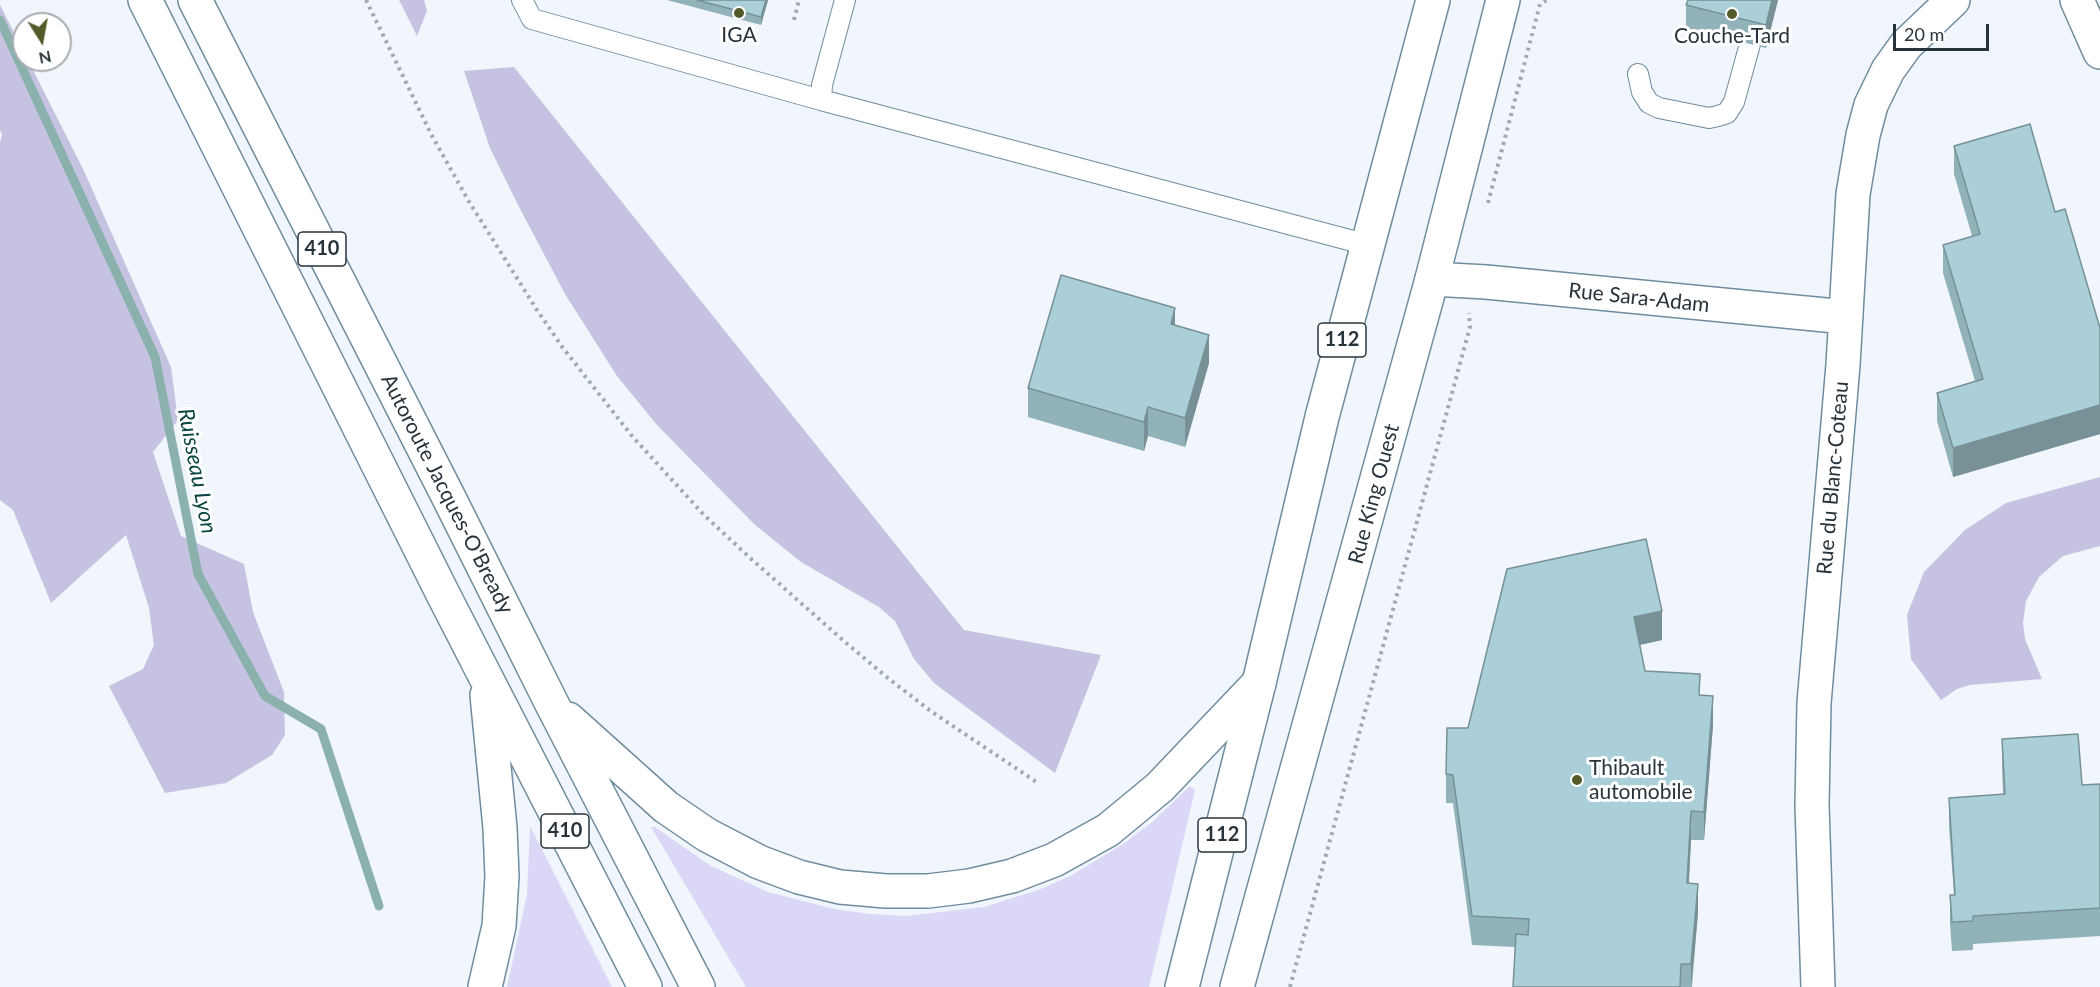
<!DOCTYPE html>
<style>
body{margin:0}
#map{position:relative;width:2100px;height:987px;overflow:hidden;background:#f0f6fb;font-family:Lato,sans-serif}
canvas{display:block}
.north{position:absolute;left:12px;top:12px;width:60px;height:60px;box-sizing:border-box;background:#fff;border:2px solid #a9adb1;border-radius:50%;rotate:169deg;font-size:16px;font-weight:700;line-height:24px;text-align:center;color:#27333b}
.north::after{content:'';display:block;margin:auto;width:21px;height:27px;background:#545b2a;clip-path:polygon(50% 0,100% 100%,50% 72%,0 100%)}
.scale{position:absolute;left:1893px;top:24px;width:96px;height:27px;box-sizing:border-box;border:3px solid #27333b;border-top:0;padding-left:8px;font-size:18px;line-height:21px;white-space:nowrap;color:#27333b;-webkit-text-stroke:4px #fff;paint-order:stroke}
</style>
<div id="map">
<canvas width="2100" height="987"></canvas>
<div class="north">N</div>
<div class="scale">20 m</div>
</div>
<script>
const context = document.querySelector('canvas').getContext('2d');
context.lineJoin = 'round';
function fillPath(path, color) {
  context.fillStyle = color;
  context.fill(path, 'evenodd');
}
function shape(rows) {
  const path = new Path2D();
  for (const r of rows) {
    path.moveTo(r[0], r[1]);
    for (let i = 2; i < r.length; i += 2) path.lineTo(r[i], r[i + 1]);
  }
  return path;
}
function trace(path, color, width, dash) {
  context.strokeStyle = color;
  context.lineWidth = width;
  context.lineCap = dash ? 'butt' : 'round';
  context.setLineDash(dash || []);
  context.stroke(path);
}
function write(font, color, halo, rows, align = 'center') {
  context.font = font + ' Lato,sans-serif';
  context.lineWidth = 6;
  context.setLineDash([]);
  context.textBaseline = 'middle';
  context.strokeStyle = halo;
  context.fillStyle = color;
  for (const [text, x, y, turn = 0] of rows) {
    context.save();
    context.translate(x, y);
    context.rotate((+turn || 0) * Math.PI / 180);
    context.textAlign = isNaN(turn) ? turn : align;
    if (halo) context.strokeText(text, 0, 0);
    context.fillText(text, 0, 0);
    context.restore();
  }
}
const green = shape([
 [1190,786,1195,790,1149,987,746,987,651,827,655,827,711,866,768,892,834,909,870,914,906,916,984,907,1041,889,1072,875,1123,844,1151,823],
 [530,826,612,987,507,987,527,894]
]);
const forest = shape([
 [399,0,424,0,427,11,417,36],
 [0,5,24,52,24,60,28,60,84,171,171,367,178,420,153,452,181,536,244,564,253,612,284,692,285,735,272,755,226,783,165,793,109,686,143,669,154,645,149,608,126,535,51,603,13,510,0,500,0,142,2,135,0,130],
 [514,67,964,630,1101,655,1055,773,934,683,914,659,895,621,879,607,801,562,754,524,657,425,617,376,565,294,517,203,490,148,464,71],
 [2100,477,2100,546,2063,556,2039,577,2026,601,2023,623,2025,639,2042,679,1970,685,1957,689,1941,700,1911,659,1907,615,1924,572,1965,530,2006,503]
]);
const stream = shape([
 [0,20,155,357,198,574,265,696,321,729,379,906]
]);
const path = shape([
 [366,0,431,134,468,200,537,310,563,348,632,436,704,515,749,557,845,642,889,679,932,712,1038,783],
 [794,20,799,0],
 [1488,203,1540,4,1547,0],
 [1290,987,1470,327,1469,313]
]);
const service = shape([
 [522,0,532,19,821,100],
 [845,0,822,85,821,100,1368,245],
 [1638,74,1642,92,1649,103,1659,108,1709,118,1718,116,1727,113,1734,102,1750,44]
]);
const minor = shape([
 [2077,0,2100,52],
 [1432,279,1486,282,1846,317],
 [1818,987,1812,805,1814,703,1843,365,1853,194,1863,135,1871,105,1888,70,1906,45,1953,0]
]);
const primary = shape([
 [1182,987,1259,683,1322,417,1433,0],
 [1237,987,1432,279,1503,0]
]);
const motorway = shape([
 [145,0,444,596,645,987],
 [195,0,449,498,552,704,698,987],
 [568,719,666,807,707,835,759,862,799,877,840,887,886,891,928,891,969,886,1012,876,1054,860,1108,830,1160,787,1259,683],
 [485,987,499,926,502,876,500,828,487,695]
]);
const wall = shape([
 [667,0,768,0,761,25],
 [1688,0,1778,0,1766,48,1686,28,1686,5],
 [1954,146,2055,212,2100,328,2100,434,1953,477,1937,421,1937,393,1975,381,1943,273,1943,245,1972,236,1954,174],
 [1175,325,1209,363,1185,447,1148,436,1144,451,1028,417,1028,388],
 [1507,569,1662,640,1640,645,1645,671,1700,695,1713,725,1704,840,1691,840,1689,883,1698,913,1692,987,1513,987,1515,947,1472,945,1453,803,1446,803,1446,774,1468,728],
 [2002,739,2082,785,2100,784,2100,936,1973,944,1973,950,1952,951,1950,924,1950,895,1954,895,1949,827,1949,798,2003,794,2002,768]
]);
const shadedWall = shape([
 [766,0,768,0,761,25,761,17],
 [1772,0,1778,0,1766,48,1766,25],
 [1175,308,1175,337,1171,324],
 [1209,335,1209,363,1185,447,1185,418],
 [2100,405,2100,434,1953,477,1953,448],
 [1148,407,1148,436,1144,451,1144,422],
 [1662,611,1662,640,1634,646,1634,617],
 [1713,696,1713,725,1704,840,1704,812],
 [1691,811,1691,840,1687,912,1687,883],
 [1698,884,1698,913,1691,987,1691,964]
]);
const building = shape([
 [697,0,766,0,761,17,697,0],
 [1688,0,1772,0,1766,25,1686,5,1688,0],
 [2030,124,2055,212,2065,209,2100,328,2100,405,1953,448,1937,393,1983,379,1943,245,1980,234,1954,146,2030,124],
 [1061,275,1175,308,1171,324,1209,335,1185,418,1148,407,1144,422,1028,388,1061,275],
 [1646,539,1662,611,1634,617,1645,671,1700,674,1699,695,1713,696,1704,812,1691,811,1687,883,1698,884,1691,964,1681,964,1680,987,1513,987,1516,934,1528,935,1529,919,1472,916,1453,775,1446,774,1447,728,1468,728,1507,569,1646,539],
 [2078,734,2082,785,2100,784,2100,908,1973,916,1973,921,1952,922,1950,895,1955,895,1949,798,2005,794,2002,739,2078,734]
]);
const markers = [
 [739,13,6,"#545b2a"],
 [1732,14,6,"#545b2a"],
 [1577,780,6,"#545b2a"]
];
const shields = [
 [322,249,48],
 [1342,340,48],
 [565,831,48],
 [1222,835,48]
];
const shieldNames = [
 ["410",322,249],
 ["112",1342,340],
 ["410",565,831],
 ["112",1222,835]
];
const poiNames = [
 ["IGA",739,35],
 ["Couche-Tard",1732,36],
 ["Thibault",1589,768,"left"],
 ["automobile",1589,792,"left"]
];
const streetNames = [
 ["Rue Sara-Adam",1639,298,6],
 ["Rue du Blanc-Coteau",1833,478,-85],
 ["Autoroute Jacques-O'Bready",447,494,63],
 ["Rue King Ouest",1374,494,-75]
];
const waterNames = [
 ["Ruisseau Lyon",197,471,79]
];
fillPath(green, '#dad8f6');
fillPath(forest, '#c5c3e1');
trace(stream, '#8bb1ad', 9);
trace(service, '#708c9f', 22);
trace(minor, '#708c9f', 36);
trace(primary, '#708c9f', 36);
trace(motorway, '#708c9f', 36);
trace(path, '#a0a9af', 4, [3, 4.5]);
trace(service, '#fff', 20);
trace(minor, '#fff', 33);
trace(primary, '#fff', 33);
trace(motorway, '#fff', 33);
fillPath(wall, '#92b2ba');
fillPath(shadedWall, '#779197');
fillPath(building, '#aacfd8');
trace(building, '#779197', 1.5);
for (const [x, y, r, color] of markers) {
  const dot = new Path2D();
  dot.arc(x, y, r, 0, 2 * Math.PI);
  context.fillStyle = color;
  context.fill(dot);
  trace(dot, '#fff', 2);
}
for (const [x, y, w] of shields) {
  const box = new Path2D();
  box.roundRect(x - w / 2, y - 17, w, 34, 4.5);
  context.fillStyle = '#fff';
  context.fill(box);
  trace(box, '#27333b', 1.5);
}
write('bold 20px', '#27333b', null, shieldNames);
write('21px', '#27333b', '#fff', poiNames);
write('21px', '#27333b', '#fff', streetNames);
write('italic 22px', '#0a4542', '#fff', waterNames);
</script>
